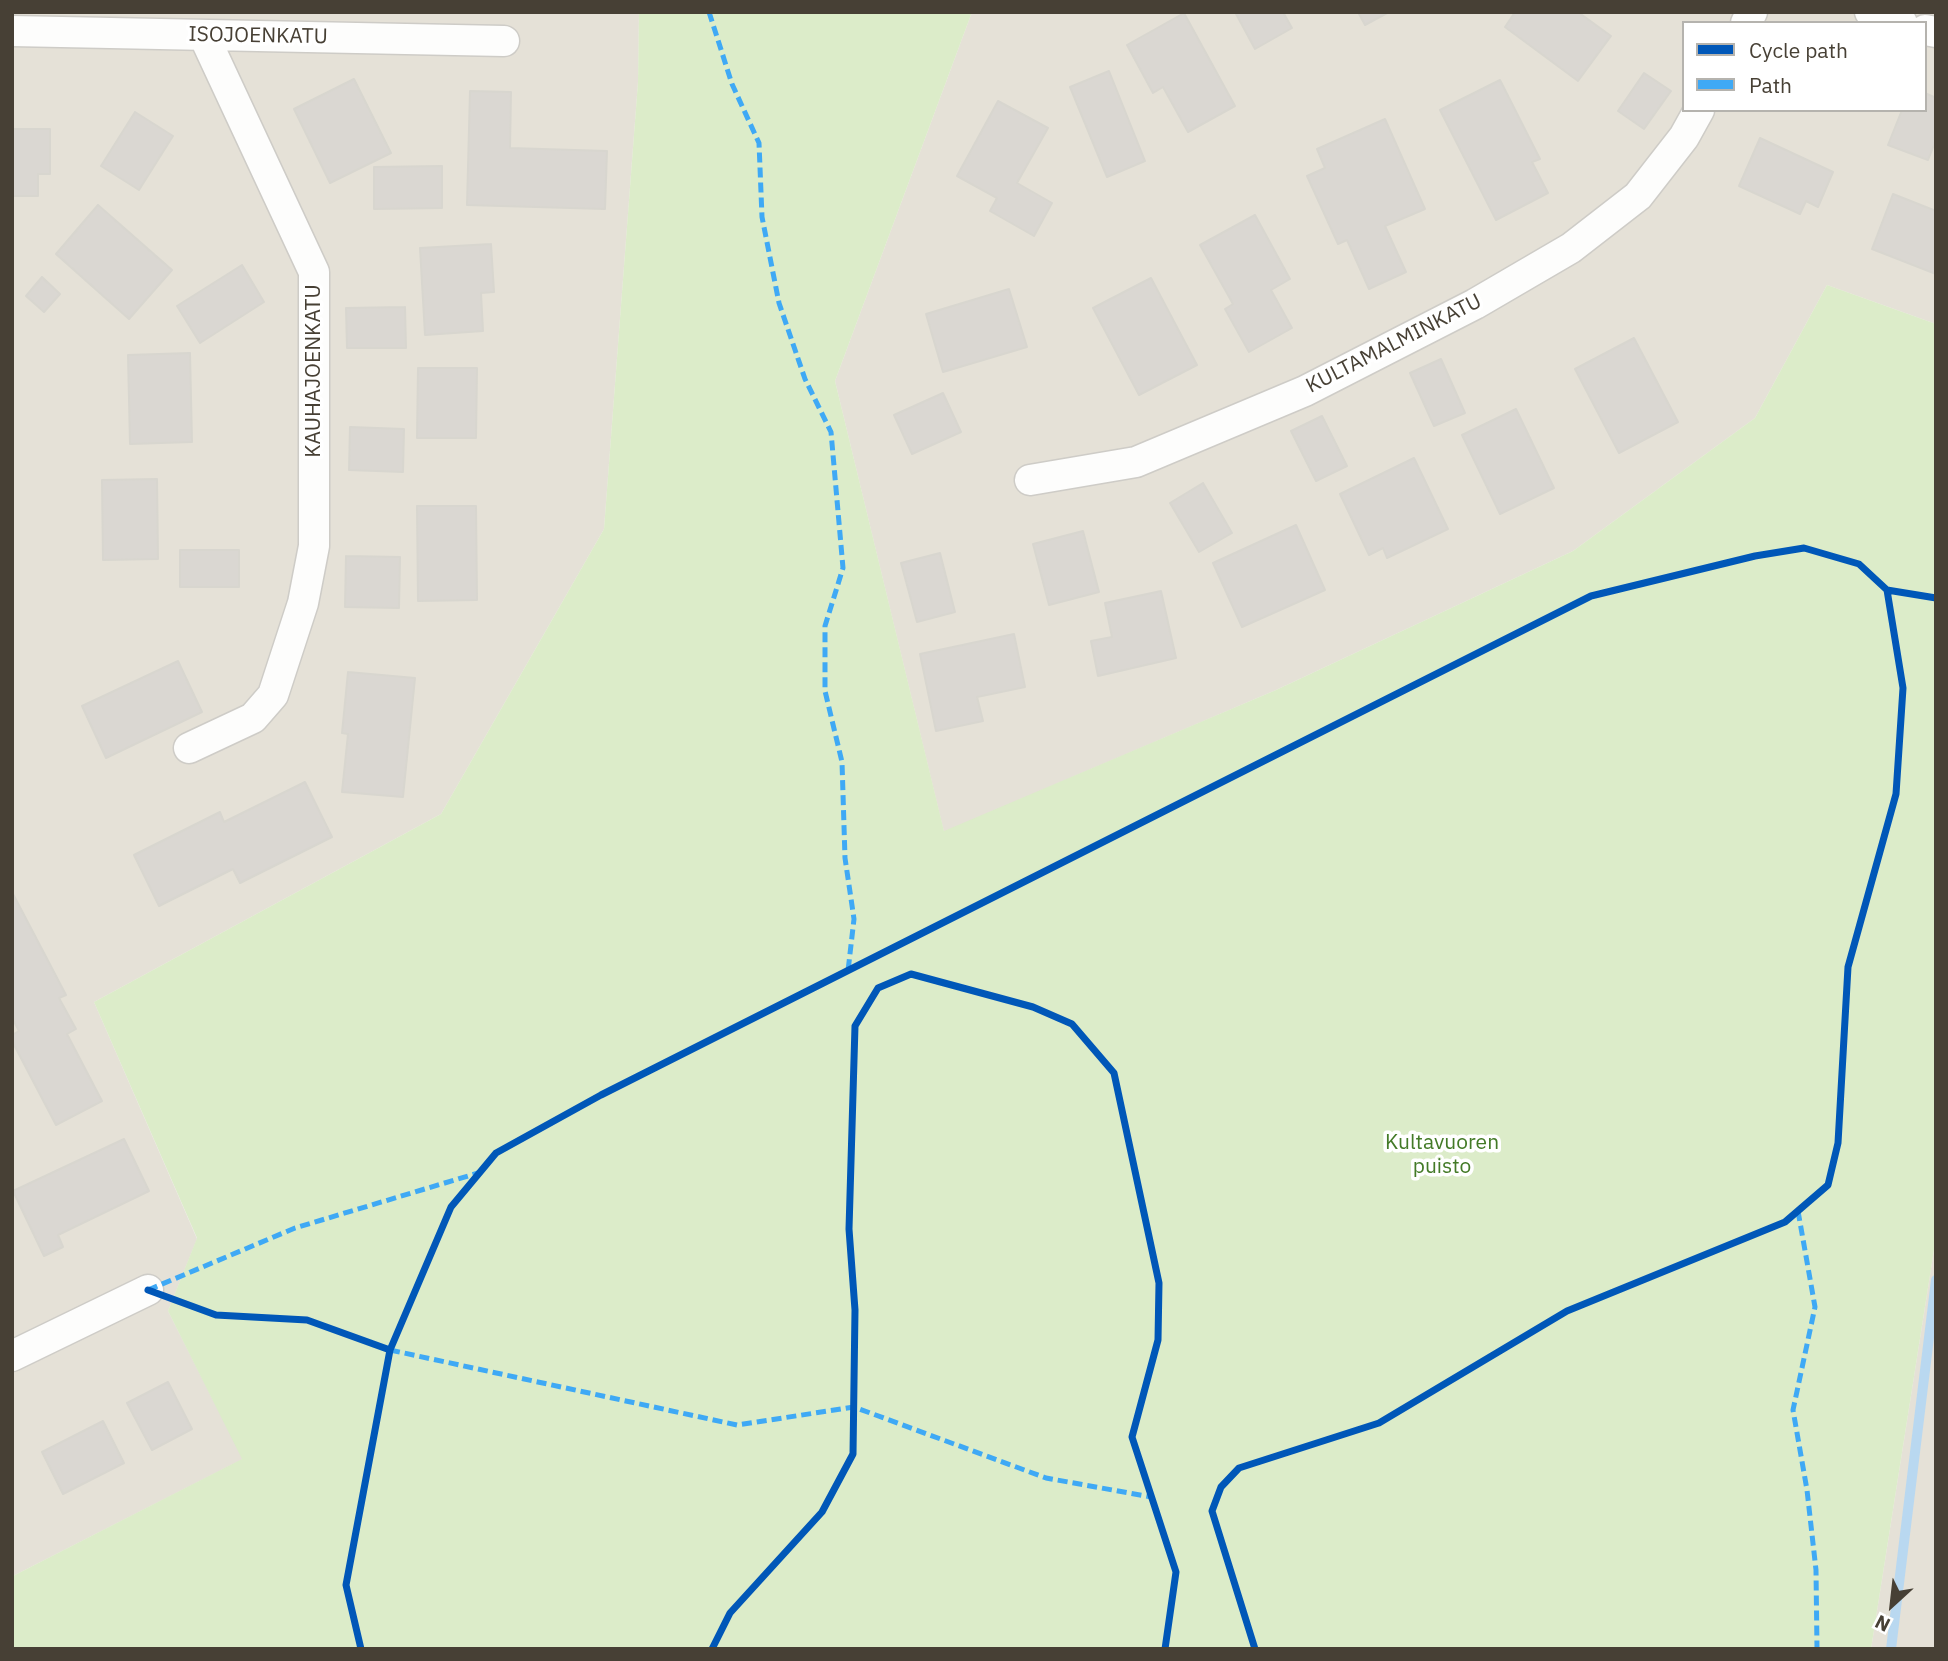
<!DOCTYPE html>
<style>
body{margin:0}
#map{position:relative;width:1948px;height:1661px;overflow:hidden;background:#f0efea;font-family:"IBM Plex Sans",sans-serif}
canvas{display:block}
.frame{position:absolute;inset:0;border:14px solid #474035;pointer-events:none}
.legend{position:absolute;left:1682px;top:21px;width:245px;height:91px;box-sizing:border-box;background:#fff;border:2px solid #b5b3ae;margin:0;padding:9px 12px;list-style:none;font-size:21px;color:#474035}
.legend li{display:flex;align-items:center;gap:14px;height:35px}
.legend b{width:35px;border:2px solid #b5b3ae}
.north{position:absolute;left:1857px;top:1570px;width:70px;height:70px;-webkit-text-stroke:5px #fff;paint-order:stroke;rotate:207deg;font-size:19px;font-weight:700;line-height:28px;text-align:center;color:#474035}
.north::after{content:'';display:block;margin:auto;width:24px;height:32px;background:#474035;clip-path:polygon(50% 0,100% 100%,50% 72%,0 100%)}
</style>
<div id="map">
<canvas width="1948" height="1661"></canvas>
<div class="frame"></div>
<ul class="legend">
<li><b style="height:9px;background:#0057b8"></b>Cycle path</li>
<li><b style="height:9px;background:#3fa9f5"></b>Path</li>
</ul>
<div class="north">N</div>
</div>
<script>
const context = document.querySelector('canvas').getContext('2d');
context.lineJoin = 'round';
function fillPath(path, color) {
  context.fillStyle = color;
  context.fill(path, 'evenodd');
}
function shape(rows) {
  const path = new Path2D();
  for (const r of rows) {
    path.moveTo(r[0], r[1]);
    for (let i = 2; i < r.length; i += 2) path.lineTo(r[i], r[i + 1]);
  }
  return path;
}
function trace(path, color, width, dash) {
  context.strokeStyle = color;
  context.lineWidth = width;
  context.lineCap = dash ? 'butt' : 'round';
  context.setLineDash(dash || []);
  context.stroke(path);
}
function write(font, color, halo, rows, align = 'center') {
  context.font = font + ' "IBM Plex Sans",sans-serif';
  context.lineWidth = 7;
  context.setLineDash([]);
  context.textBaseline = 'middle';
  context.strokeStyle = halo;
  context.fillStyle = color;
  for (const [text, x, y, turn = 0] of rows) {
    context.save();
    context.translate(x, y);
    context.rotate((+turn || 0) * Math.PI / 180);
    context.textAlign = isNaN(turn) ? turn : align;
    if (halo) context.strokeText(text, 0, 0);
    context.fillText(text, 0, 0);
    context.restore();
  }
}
const residential = shape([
 [12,12,639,12,638,82,604,529,441,814,94,1002,197,1239,168,1311,243,1459,13,1576,12,1584],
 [972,12,1936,12,1936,324,1827,285,1755,418,1573,551,1276,690,944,832,835,381],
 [1684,23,1925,23,1925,110,1684,110],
 [1936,1237,1936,1649,1871,1649]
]);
const green = shape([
 [639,12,972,12,835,381,944,831,1276,690,1573,551,1755,418,1827,285,1936,324,1936,1237,1871,1649,12,1649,13,1576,242,1459,168,1311,197,1238,94,1002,441,814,604,529,638,82]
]);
const stream = shape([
 [1891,1649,1936,1280]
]);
const building = shape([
 [1235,12,1283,12,1292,28,1255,49,1235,12],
 [1358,12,1389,12,1365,25,1358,12],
 [1515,12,1578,12,1611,36,1578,81,1505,27,1515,12],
 [1184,13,1235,106,1188,132,1163,87,1153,93,1127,45,1184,13],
 [1109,71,1145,161,1107,177,1070,87,1109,71],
 [1644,73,1671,91,1644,129,1618,111,1644,73],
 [354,79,391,153,330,183,294,109,354,79],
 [1500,80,1540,159,1532,162,1548,193,1496,220,1440,110,1500,80],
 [470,91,511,92,510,148,607,151,605,209,467,205,470,91],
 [1925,93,1936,98,1936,140,1928,160,1888,145,1902,110,1925,110,1925,93],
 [998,101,1048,128,1017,183,1052,203,1034,236,990,211,997,198,957,176,998,101],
 [135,112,173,136,139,190,101,166,135,112],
 [1385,119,1425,209,1385,226,1406,272,1369,289,1347,240,1338,244,1307,176,1325,168,1317,149,1385,119],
 [12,129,50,129,50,174,38,174,38,196,12,196,12,129],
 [1760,138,1833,172,1818,207,1806,201,1800,214,1739,186,1760,138],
 [442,166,442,208,374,209,374,167,442,166],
 [1893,194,1936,211,1936,274,1872,249,1893,194],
 [98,205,172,270,129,319,56,254,98,205],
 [1255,215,1290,279,1271,290,1292,328,1249,352,1225,309,1233,304,1200,245,1255,215],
 [491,244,494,292,481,293,483,331,425,335,420,248,491,244],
 [242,265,264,302,200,343,177,306,242,265],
 [42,277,60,294,44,312,26,296,42,277],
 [1151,278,1197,365,1139,395,1093,308,1151,278],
 [1009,289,1027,347,943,372,926,314,1009,289],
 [405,307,406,348,347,348,346,308,405,307],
 [1634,338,1678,422,1619,453,1575,369,1634,338],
 [190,353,192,442,130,444,128,355,190,353],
 [1441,359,1465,413,1434,426,1410,373,1441,359],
 [418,368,477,368,476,438,417,438,418,368],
 [943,393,961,432,912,454,894,415,943,393],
 [1516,409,1554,488,1500,514,1462,435,1516,409],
 [1322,416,1347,466,1316,481,1291,431,1322,416],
 [350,427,404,429,403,472,349,470,350,427],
 [1414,458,1448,529,1387,558,1383,548,1369,555,1340,494,1414,458],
 [157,479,158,559,103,560,102,480,157,479],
 [1203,483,1232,533,1199,552,1170,503,1203,483],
 [417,506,476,506,477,600,418,601,417,506],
 [1296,525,1325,590,1242,627,1213,563,1296,525],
 [1083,531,1099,592,1049,605,1033,544,1083,531],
 [180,550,239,550,239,587,180,587,180,550],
 [940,553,955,612,917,622,901,563,940,553],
 [346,556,400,557,399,608,345,607,346,556],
 [1161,591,1176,658,1098,676,1091,641,1112,637,1105,603,1161,591],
 [1014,634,1025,687,977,697,983,721,936,731,920,654,1014,634],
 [178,661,202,712,106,758,82,706,178,661],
 [348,672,415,678,403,797,342,792,348,734,342,733,348,672],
 [305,782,332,837,240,883,233,869,159,906,134,855,220,812,224,822,305,782],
 [12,892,66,995,59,998,76,1029,67,1034,102,1101,56,1125,12,1041,12,1035,19,1031,12,1018,12,892],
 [124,1139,149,1191,58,1235,63,1247,44,1256,13,1191,124,1139],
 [168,1382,192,1429,152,1450,127,1403,168,1382],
 [103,1421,124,1463,63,1494,42,1452,103,1421]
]);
const minor = shape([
 [1870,12,1902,23],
 [1746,23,1752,12],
 [1925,30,1936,32],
 [12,31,504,41],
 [1030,480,1136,462,1305,391,1475,304,1571,248,1638,196,1684,137,1699,110],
 [189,748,253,718,273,695,303,603,314,546,314,272,204,36],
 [12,1356,148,1290]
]);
const quiet = shape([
 [709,12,732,84,759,143,762,217,779,303,805,379,831,432,843,568,825,626,825,691,842,762,845,858,854,919,848,971],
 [1798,1211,1815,1307,1793,1410,1807,1490,1816,1570,1817,1649],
 [148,1290,295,1228,478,1173],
 [390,1350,737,1425,854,1407,1046,1478,1151,1497]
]);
const cycleway = shape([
 [148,1290,216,1315,307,1320,390,1350],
 [361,1649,346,1585,390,1350,451,1207,496,1153,601,1095,1591,596,1755,556,1804,548,1859,564,1887,590,1936,598],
 [712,1649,730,1613,822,1512,853,1454,855,1310,849,1229,855,1026,878,988,911,974,1033,1007,1072,1024,1114,1073,1159,1283,1158,1340,1132,1437,1176,1572,1165,1649],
 [1255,1649,1212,1511,1221,1487,1239,1468,1379,1423,1567,1311,1785,1222,1828,1185,1838,1143,1848,967,1896,794,1903,688,1887,590]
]);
const streetNames = [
 ["ISOJOENKATU",258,36,1],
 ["KULTAMALMINKATU",1394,344,-27],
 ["KAUHAJOENKATU",314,371,-90]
];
const parkNames = [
 ["Kultavuoren",1442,1143],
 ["puisto",1442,1167]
];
fillPath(residential, '#e5e1d7');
fillPath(green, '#dcecc9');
trace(stream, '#b9d8f0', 10);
fillPath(building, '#dad7d2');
trace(building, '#d8d6cf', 2);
trace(minor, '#ceccc7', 33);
trace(minor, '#fdfdfc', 30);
trace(quiet, '#3fa9f5', 5, [10, 5]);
trace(cycleway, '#0057b8', 7);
write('21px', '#474035', '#fff', streetNames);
write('21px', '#437a27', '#fff', parkNames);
</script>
